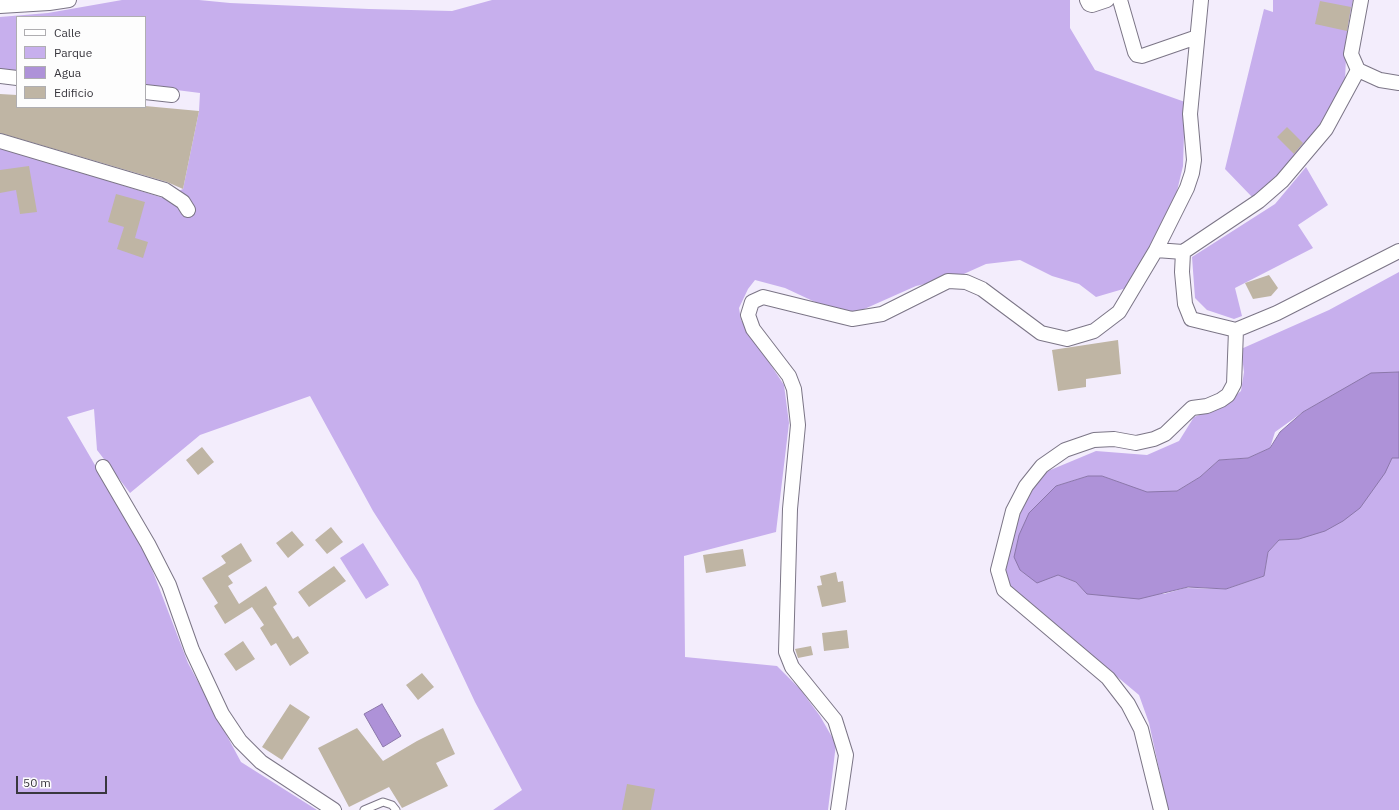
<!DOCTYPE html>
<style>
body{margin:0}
#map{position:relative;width:1399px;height:810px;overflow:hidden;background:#f3edfc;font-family:"IBM Plex Sans",sans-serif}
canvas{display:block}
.legend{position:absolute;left:16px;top:16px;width:130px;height:92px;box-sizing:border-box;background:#fdfdfd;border:1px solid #afaeb1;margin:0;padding:5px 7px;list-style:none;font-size:12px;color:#39373e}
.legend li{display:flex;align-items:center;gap:8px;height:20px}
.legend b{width:20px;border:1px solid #afaeb1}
.scale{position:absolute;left:16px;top:776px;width:91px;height:18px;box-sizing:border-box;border:2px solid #39373e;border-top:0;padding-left:5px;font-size:12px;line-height:14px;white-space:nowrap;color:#39373e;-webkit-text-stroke:3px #fdfdfd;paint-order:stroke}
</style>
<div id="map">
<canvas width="1399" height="810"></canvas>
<ul class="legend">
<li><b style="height:5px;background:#fff"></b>Calle</li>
<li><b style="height:11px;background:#c7afed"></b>Parque</li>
<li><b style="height:11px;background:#ae92d8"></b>Agua</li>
<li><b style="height:11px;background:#bfb5a4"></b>Edificio</li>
</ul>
<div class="scale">50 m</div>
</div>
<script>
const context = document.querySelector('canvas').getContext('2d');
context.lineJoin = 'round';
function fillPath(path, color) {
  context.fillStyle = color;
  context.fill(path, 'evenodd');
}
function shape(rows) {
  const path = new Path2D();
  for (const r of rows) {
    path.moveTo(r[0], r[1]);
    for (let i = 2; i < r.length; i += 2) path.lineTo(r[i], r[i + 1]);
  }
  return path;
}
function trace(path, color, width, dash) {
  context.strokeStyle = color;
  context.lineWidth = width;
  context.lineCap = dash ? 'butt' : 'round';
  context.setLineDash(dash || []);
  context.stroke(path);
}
const green = shape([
 [122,0,199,0,230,3,369,9,452,11,492,0,1070,0,1070,28,1095,70,1185,102,1183,166,1172,212,1130,287,1096,297,1079,284,1052,276,1020,260,986,264,957,277,916,286,862,310,843,315,785,288,755,280,748,289,739,308,741,320,784,385,789,423,776,532,684,556,685,657,777,666,800,689,820,716,836,744,828,810,493,810,522,790,475,702,418,581,373,511,310,396,200,435,130,493,97,450,94,409,67,417,145,551,188,663,241,762,317,810,0,810,0,147,163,198,183,189,199,111,200,93,145,86,145,17,17,17,17,74,0,72,0,17,48,13],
 [1273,0,1353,0,1347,31,1345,81,1307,147,1253,198,1225,169,1264,9,1273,12],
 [1306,167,1328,205,1298,225,1313,248,1235,288,1242,316,1234,319,1207,310,1195,298,1192,257,1275,204],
 [1399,272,1399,372,1371,374,1303,412,1275,432,1270,448,1248,458,1219,460,1200,477,1177,491,1143,496,1126,485,1102,476,1088,476,1056,486,1020,570,1026,574,1058,575,1076,582,1088,594,1164,594,1185,588,1226,589,1264,576,1268,552,1279,540,1299,539,1371,492,1392,458,1399,458,1399,810,1168,810,1149,723,1139,695,1010,587,1005,573,1019,509,1034,484,1048,471,1096,451,1147,455,1179,441,1194,417,1223,406,1241,391,1244,372,1241,349,1329,310],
 [363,543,389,585,366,599,340,558]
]);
const water = shape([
 [1399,372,1399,458,1392,458,1385,473,1360,508,1343,521,1325,531,1299,539,1279,540,1268,552,1264,576,1226,589,1188,587,1139,599,1087,594,1076,582,1058,575,1037,583,1020,570,1014,557,1019,535,1029,513,1056,486,1088,476,1102,476,1147,492,1177,491,1200,477,1219,460,1248,458,1270,448,1280,432,1303,412,1371,373,1399,372],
 [382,704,401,736,383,747,364,714,382,704]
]);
const building = shape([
 [1320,1,1351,7,1347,31,1315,24],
 [0,94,17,95,17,107,145,106,199,111,183,189,167,182,0,133],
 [1287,127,1303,143,1294,154,1277,137],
 [29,166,37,212,20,214,16,190,0,193,0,170],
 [116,194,145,202,135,238,148,242,143,258,117,249,124,227,108,222],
 [1269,275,1278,288,1271,296,1253,299,1245,283],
 [1118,340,1121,374,1086,379,1086,387,1058,391,1052,350],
 [202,447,214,462,198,475,186,460],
 [331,527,343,542,327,554,315,540],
 [292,531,304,545,288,558,276,543],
 [241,543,252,561,228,576,233,583,228,586,239,604,266,586,277,604,273,607,293,639,298,636,309,653,290,666,276,643,271,646,260,628,264,625,252,607,225,624,214,606,218,603,202,578,226,563,221,556],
 [743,549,746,566,706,573,703,555],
 [334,566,346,581,309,607,298,592],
 [836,572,838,582,843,581,846,602,822,607,817,586,822,585,820,576],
 [847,630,849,648,824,651,822,633],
 [243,641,255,659,236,671,224,654],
 [811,646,813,655,798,658,795,649],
 [422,673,434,687,418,700,406,685],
 [290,704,310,717,282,760,262,747],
 [357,728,383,761,417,741,443,728,455,754,436,763,448,786,402,808,389,787,349,807,318,748],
 [627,784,655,789,651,810,622,810]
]);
const lane = shape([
 [364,810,383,802,392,805,396,810]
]);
const street = shape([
 [1087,0,1089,4,1092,5,1107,0],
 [1120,0,1135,52,1137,55,1142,56,1197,37],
 [1361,0,1351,54,1358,70,1380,80,1399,83],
 [0,6,49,3,69,0],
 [0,76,17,78],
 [145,92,172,95],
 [0,141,165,190,183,202,188,210],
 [1156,250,1183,252,1259,201,1282,181,1326,129,1358,70],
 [1183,252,1182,272,1185,304,1191,319,1236,330,1277,313,1399,251],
 [103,467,148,544,169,585,192,650,222,714,240,741,261,762,334,810],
 [838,810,846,755,835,720,792,667,786,652,790,509,798,425,794,389,789,376,753,329,748,315,752,302,763,297,852,319,882,314,948,281,966,282,982,289,1041,333,1067,339,1094,331,1119,312,1156,250,1187,188,1192,173,1194,160,1190,114,1201,0],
 [1161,810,1141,729,1128,704,1108,678,1004,590,998,570,1013,511,1026,486,1042,466,1065,450,1094,440,1114,439,1136,443,1154,439,1165,434,1192,408,1207,406,1221,400,1228,395,1234,384,1236,330]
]);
fillPath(green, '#c7afed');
fillPath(water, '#ae92d8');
trace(water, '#8b77aa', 1);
fillPath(building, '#bfb5a4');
trace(lane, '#7b7586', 9);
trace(street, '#7b7586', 16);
trace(lane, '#fff', 7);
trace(street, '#fff', 14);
</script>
